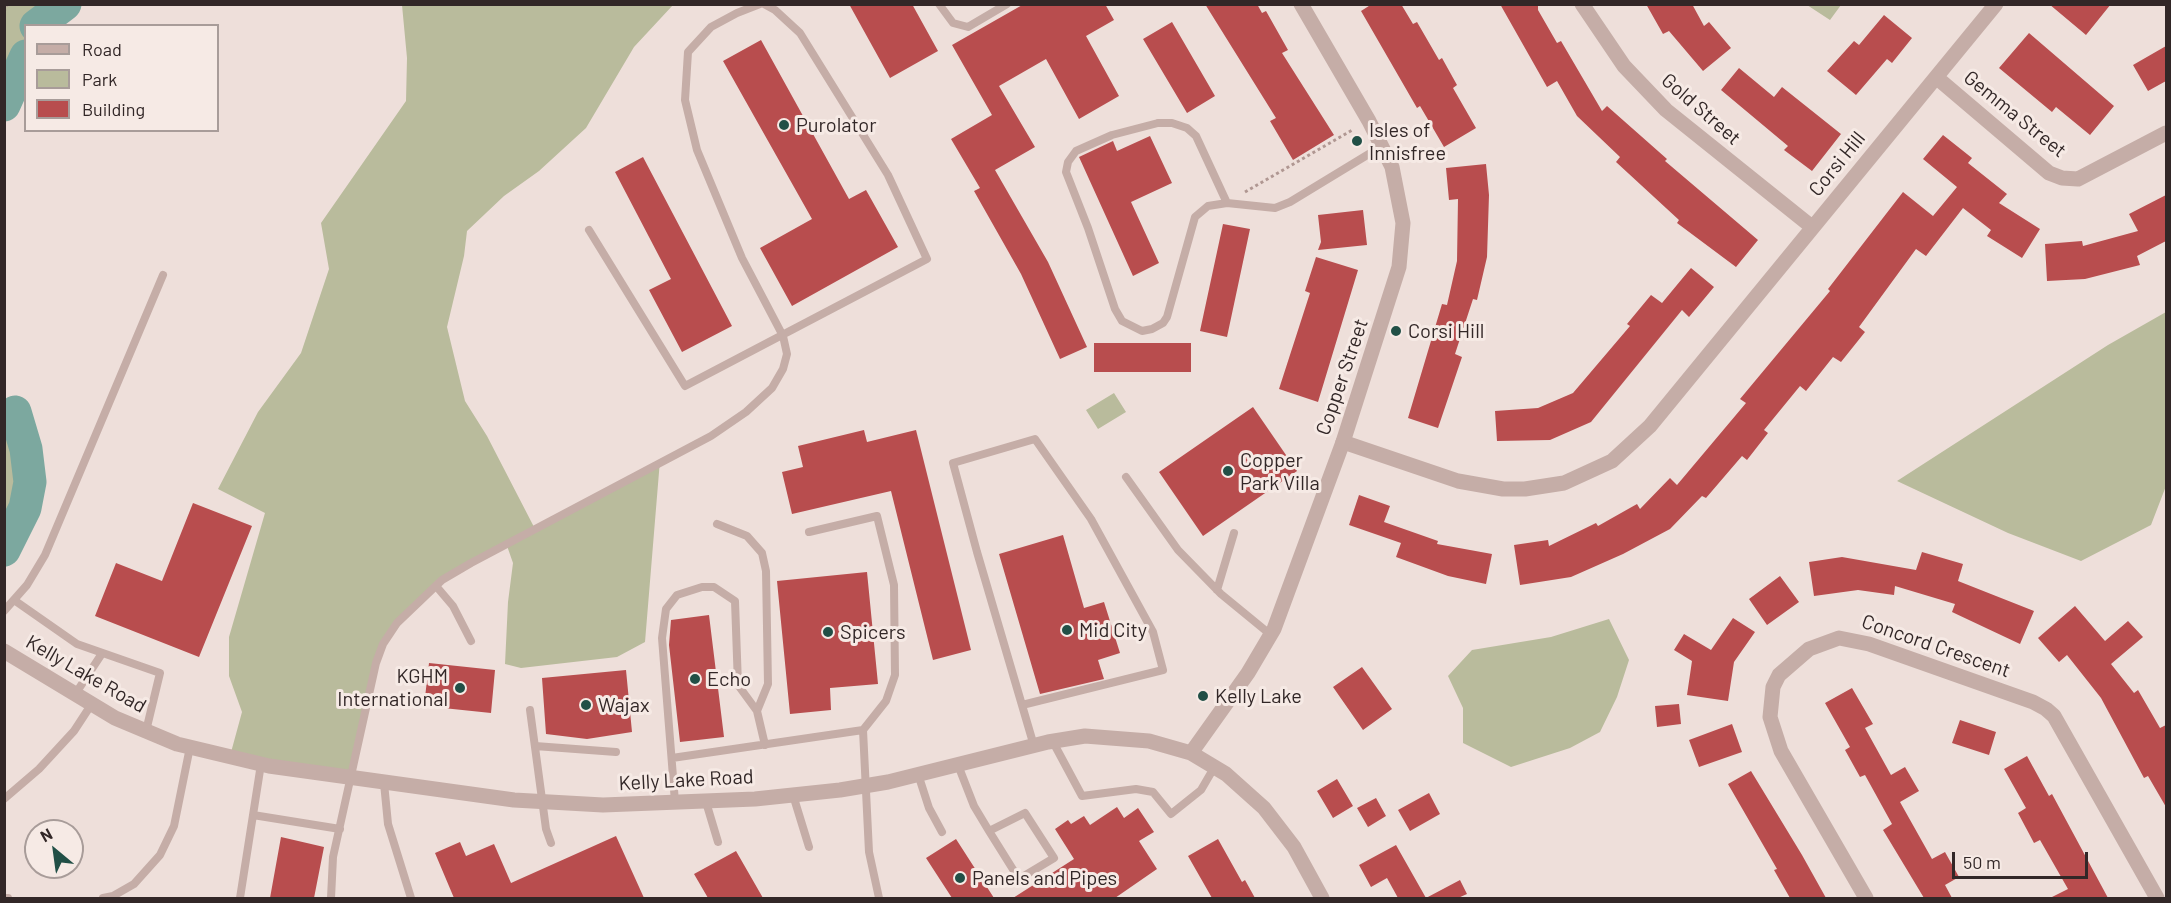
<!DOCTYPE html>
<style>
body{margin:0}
#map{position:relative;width:2171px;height:903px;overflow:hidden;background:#eedfda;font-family:Barlow,sans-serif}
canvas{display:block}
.frame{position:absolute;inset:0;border:6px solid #322727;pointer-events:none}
.legend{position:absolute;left:24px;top:24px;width:195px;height:108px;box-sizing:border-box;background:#f6eae5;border:2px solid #a89c99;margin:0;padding:8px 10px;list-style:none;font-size:18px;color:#322727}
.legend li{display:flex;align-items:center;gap:12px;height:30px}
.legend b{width:30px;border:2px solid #a89c99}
.north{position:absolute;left:24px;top:819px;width:60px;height:60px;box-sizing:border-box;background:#f6eae5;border:2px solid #a89c99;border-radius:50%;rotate:331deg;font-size:16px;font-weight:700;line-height:24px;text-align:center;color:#322727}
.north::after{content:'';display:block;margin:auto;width:21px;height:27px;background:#214f46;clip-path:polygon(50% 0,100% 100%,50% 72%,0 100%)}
.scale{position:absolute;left:1952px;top:852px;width:136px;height:27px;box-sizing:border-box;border:3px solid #322727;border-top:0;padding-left:8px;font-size:18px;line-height:21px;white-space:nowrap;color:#322727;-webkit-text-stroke:4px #f6eae5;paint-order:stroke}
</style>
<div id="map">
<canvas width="2171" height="903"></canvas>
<div class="frame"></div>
<ul class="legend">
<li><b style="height:8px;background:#c5ada7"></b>Road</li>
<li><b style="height:16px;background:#b9bb9c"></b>Park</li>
<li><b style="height:16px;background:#b84d4e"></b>Building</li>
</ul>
<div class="north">N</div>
<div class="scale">50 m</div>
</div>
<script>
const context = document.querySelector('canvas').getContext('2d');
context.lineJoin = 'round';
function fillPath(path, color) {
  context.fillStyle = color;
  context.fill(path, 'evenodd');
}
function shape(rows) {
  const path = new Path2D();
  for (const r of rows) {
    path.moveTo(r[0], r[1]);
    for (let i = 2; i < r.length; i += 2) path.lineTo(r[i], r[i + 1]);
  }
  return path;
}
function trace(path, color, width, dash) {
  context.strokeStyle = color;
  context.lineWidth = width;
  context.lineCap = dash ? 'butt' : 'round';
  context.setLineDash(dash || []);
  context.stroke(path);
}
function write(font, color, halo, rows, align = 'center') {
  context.font = font + ' Barlow,sans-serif';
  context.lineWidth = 6;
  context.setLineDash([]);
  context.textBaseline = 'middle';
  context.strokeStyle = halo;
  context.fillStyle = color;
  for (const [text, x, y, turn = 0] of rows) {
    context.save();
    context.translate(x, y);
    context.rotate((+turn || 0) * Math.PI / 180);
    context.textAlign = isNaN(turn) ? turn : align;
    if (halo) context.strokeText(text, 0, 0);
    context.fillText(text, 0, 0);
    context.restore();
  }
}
const green = shape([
 [5,4,63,5,35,25,26,26,25,52,5,102],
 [402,5,673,5,634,47,586,128,539,171,504,196,467,231,464,256,447,327,465,401,487,436,534,527,660,460,645,642,617,657,521,668,505,664,508,602,513,563,506,543,441,579,382,644,350,777,230,756,242,712,229,676,229,637,265,513,218,489,258,412,301,353,329,269,321,223,406,101,407,58],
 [1807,5,1841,5,1830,20],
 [2166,312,2166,486,2151,525,2081,561,2008,533,1897,481,2108,345],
 [1114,393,1126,412,1098,429,1086,410],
 [4,396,14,412,24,449,29,481,17,526,5,548],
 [1609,619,1629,660,1617,697,1600,732,1570,748,1511,767,1463,743,1463,708,1448,676,1472,650,1551,637]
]);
const river = shape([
 [36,26,65,4],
 [4,105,26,56],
 [4,550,25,508,30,482,26,449,15,412]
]);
const building = shape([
 [849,4,912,4,938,51,890,78],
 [1024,4,1105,4,1114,20,1086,36,1119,96,1079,119,1046,59,999,86,1035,147,995,170,1048,262,1087,347,1060,359,1021,274,974,191,980,188,951,139,992,115,952,45],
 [1205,4,1257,4,1262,13,1266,11,1288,50,1282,53,1334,135,1293,160,1270,121,1276,118],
 [1372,4,1401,4,1413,24,1417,22,1439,60,1442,58,1457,85,1453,88,1476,128,1444,147,1420,106,1417,108,1361,11],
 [1500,4,1538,4,1538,10,1557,43,1561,41,1602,111,1607,106,1667,159,1665,161,1758,240,1736,267,1677,223,1679,220,1616,162,1620,157,1577,116,1557,81,1547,87],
 [1646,4,1692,4,1704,26,1709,22,1731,48,1703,71,1669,31,1663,34],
 [2049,4,2111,4,2086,35],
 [1884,15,1912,38,1892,63,1887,59,1856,95,1827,71,1854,41,1859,45],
 [1172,22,1215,96,1187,113,1143,39],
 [2029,33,2114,106,2090,135,2056,107,2052,112,1999,68],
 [761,40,849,199,866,190,898,247,792,306,760,248,812,219,723,61],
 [2166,46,2166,81,2148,91,2133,65],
 [1739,68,1774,97,1782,87,1841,134,1812,171,1784,150,1788,146,1721,90],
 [1943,135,1972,158,1968,163,2007,194,1999,203,2040,229,2022,258,1987,236,1991,230,1963,208,1926,256,1916,249,1859,327,1865,332,1841,362,1833,357,1806,391,1800,386,1764,430,1768,433,1747,460,1742,456,1706,498,1702,496,1670,529,1623,554,1571,577,1520,585,1514,545,1548,540,1549,546,1596,523,1598,526,1637,504,1640,509,1670,478,1677,485,1746,403,1740,399,1830,291,1828,289,1903,192,1933,216,1957,187,1923,159],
 [1150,136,1172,183,1131,202,1159,263,1133,276,1079,157,1113,141,1117,151],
 [643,157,732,326,682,352,649,290,671,279,615,172],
 [1486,164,1489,195,1487,257,1477,300,1473,299,1455,354,1462,357,1438,428,1408,418,1442,304,1447,305,1457,261,1458,199,1449,200,1446,168],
 [2166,195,2166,241,2137,256,2140,265,2085,279,2047,281,2045,244,2082,241,2083,246,2138,231,2129,214],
 [1363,210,1367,245,1318,250,1321,242,1318,215],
 [1223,224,1250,229,1227,337,1200,331],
 [1316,257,1358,270,1318,402,1279,389,1310,293,1305,291],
 [1691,268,1714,287,1689,317,1682,310,1591,422,1550,440,1497,441,1495,411,1538,408,1573,393,1630,326,1627,324,1651,295,1662,303],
 [1094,343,1191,343,1191,372,1094,372],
 [1253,407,1297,471,1203,536,1159,472],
 [864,430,867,442,916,430,971,650,933,660,891,491,792,514,782,472,803,467,798,446],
 [1359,495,1390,506,1384,522,1438,541,1437,544,1492,554,1486,584,1448,576,1396,557,1401,543,1349,525],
 [193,503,252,526,199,657,95,616,116,563,162,581],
 [1063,535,1084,608,1104,602,1120,653,1098,660,1104,679,1040,694,999,554],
 [1922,552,1963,564,1958,581,2034,611,2020,644,1952,612,1955,604,1895,586,1894,595,1858,590,1814,596,1809,562,1842,557,1916,570],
 [867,572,878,684,830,688,831,710,790,714,777,581],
 [1780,576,1799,602,1767,625,1749,599],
 [2075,606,2105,641,2128,621,2143,637,2111,664,2134,693,2138,690,2160,728,2166,725,2166,807,2148,776,2144,778,2101,698,2067,655,2059,662,2038,638],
 [709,615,724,737,680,742,669,645,671,620],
 [1733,618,1755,632,1734,662,1728,701,1687,695,1692,661,1674,650,1684,634,1711,650],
 [429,663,495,670,491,713,424,706],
 [1362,667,1392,709,1363,730,1333,687],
 [626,670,632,732,587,739,546,734,542,678],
 [1852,688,1873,724,1865,728,1891,775,1905,767,1919,791,1900,802,1932,859,1945,852,1959,877,1945,885,1952,898,1924,898,1883,830,1892,824,1865,775,1860,777,1845,750,1850,747,1825,703],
 [1679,704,1681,724,1657,727,1655,706],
 [1960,720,1996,732,1989,755,1952,743],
 [1732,724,1742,752,1699,767,1689,740],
 [2027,756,2049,796,2052,794,2108,898,2050,898,2068,889,2040,840,2034,843,2018,813,2026,808,2004,769],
 [1751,771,1802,855,1826,898,1790,898,1774,870,1777,869,1728,784],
 [1337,779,1353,806,1333,818,1317,791],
 [1429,793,1440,814,1410,831,1398,810],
 [1376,798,1386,816,1368,827,1357,808],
 [1117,807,1124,818,1138,808,1154,832,1139,841,1157,869,1115,898,1013,898,1074,859,1055,829,1068,820,1071,824,1084,816,1090,825],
 [616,836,644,898,454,898,435,853,460,842,466,856,494,844,511,883],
 [281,837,324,847,314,898,270,898],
 [956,839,994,898,952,898,926,858],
 [1218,839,1242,882,1245,880,1255,898,1212,898,1188,856],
 [1396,845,1426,898,1460,880,1467,894,1458,898,1398,898,1387,878,1371,887,1359,865],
 [736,851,763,898,708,898,694,874]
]);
const path = shape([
 [4,12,7,4],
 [1245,192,1354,129]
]);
const service = shape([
 [939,4,953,23,968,27,1007,4],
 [1158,123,1172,123,1187,128,1196,136,1227,203,1208,206,1195,217,1167,317,1163,323,1152,329,1142,331,1122,321,1115,309,1088,228,1066,172,1068,162,1076,151,1112,135,1158,123],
 [1227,203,1275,208,1290,202,1382,146],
 [589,230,685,386,927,259,888,175,800,33,775,10,764,4],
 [1126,477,1178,550,1221,594,1271,635],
 [717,524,747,536,762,553,766,571,768,684,757,711,765,745],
 [809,532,877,516,894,585,895,675,886,701,863,730],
 [436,586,453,606,471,641],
 [1217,590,1234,533],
 [14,600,77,644,160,673,146,731],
 [4,611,27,585,45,555,163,275],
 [74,696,101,655],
 [1022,705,1163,670,1153,632,1091,519,1035,439,953,463,977,552,1034,746],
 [530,710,546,829,551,843],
 [1053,742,1082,796,1136,789,1153,792,1171,814,1201,790,1215,766],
 [535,746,616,752],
 [672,758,863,730,869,852,879,898],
 [958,765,974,806,989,831,1019,879,1054,858,1025,813,989,831],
 [918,774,929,808,942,832],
 [384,783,388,824,411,898],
 [793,795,809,847],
 [4,799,39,769,74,731,91,705],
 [675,802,662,638,666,609,677,595,702,587,714,587,735,601,738,685,757,711],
 [706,802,718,842],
 [253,815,340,829],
 [4,898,8,898],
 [103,898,113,896,134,884,160,855,174,826,190,747],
 [240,898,261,764],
 [331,898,333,857,376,663,383,644,397,623,442,580,471,563,711,436,746,412,772,388,783,369,787,354,783,336,742,258,697,150,685,100,688,52,711,27,737,13,760,4]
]);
const minor = shape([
 [1582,4,1624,66,1666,110,1812,227],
 [1936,77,2049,173,2062,178,2078,179,2166,133],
 [1343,442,1458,481,1503,489,1525,489,1564,483,1612,461,1650,426,1996,4],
 [1866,898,1781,751,1770,717,1773,687,1779,675,1809,649,1839,638,1869,644,2033,702,2046,709,2054,716,2157,898]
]);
const tertiary = shape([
 [4,651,115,718,177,744,269,766,514,800,603,805,755,799,840,790,888,782,1048,742,1085,736,1149,741,1191,753,1226,774,1264,808,1294,847,1322,898],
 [1191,753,1248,673,1274,629,1343,442,1399,267,1403,223,1392,167,1369,121,1301,4]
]);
const markers = [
 [784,125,6,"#214f46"],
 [1357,141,6,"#214f46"],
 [1396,331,6,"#214f46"],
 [1228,471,6,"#214f46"],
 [1067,630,6,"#214f46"],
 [828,632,6,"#214f46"],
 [695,679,6,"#214f46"],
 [460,688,6,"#214f46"],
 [1203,696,6,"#214f46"],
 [586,705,6,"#214f46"],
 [960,878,6,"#214f46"]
];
const streetNames = [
 ["Gold Street",1701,109,41],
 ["Gemma Street",2015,114,39],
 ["Corsi Hill",1837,164,-51],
 ["Copper Street",1342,377,-71],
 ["Concord Crescent",1936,646,19],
 ["Kelly Lake Road",86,674,30],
 ["Kelly Lake Road",686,780,-3]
];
const poiNames = [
 ["Purolator",796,125],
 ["Isles of",1369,130],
 ["Innisfree",1369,153],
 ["Corsi Hill",1408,331],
 ["Copper",1240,460],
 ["Park Villa",1240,483],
 ["Mid City",1079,630],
 ["Spicers",840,632],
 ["KGHM",448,676,"right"],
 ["International",448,699,"right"],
 ["Echo",707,679],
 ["Kelly Lake",1215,696],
 ["Wajax",598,705],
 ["Panels and Pipes",972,878]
];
fillPath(green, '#b9bb9c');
trace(river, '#7ca89f', 33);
fillPath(building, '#b84d4e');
trace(path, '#b09792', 3, [3, 3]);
trace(service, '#c5ada7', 8);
trace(minor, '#c5ada7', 15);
trace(tertiary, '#c5ada7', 15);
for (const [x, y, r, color] of markers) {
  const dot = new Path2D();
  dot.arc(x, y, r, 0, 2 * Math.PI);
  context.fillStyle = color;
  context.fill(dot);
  trace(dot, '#f6eae5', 2);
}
write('20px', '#322727', '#f6eae5', streetNames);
write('20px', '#322727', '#f6eae5', poiNames, 'left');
</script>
